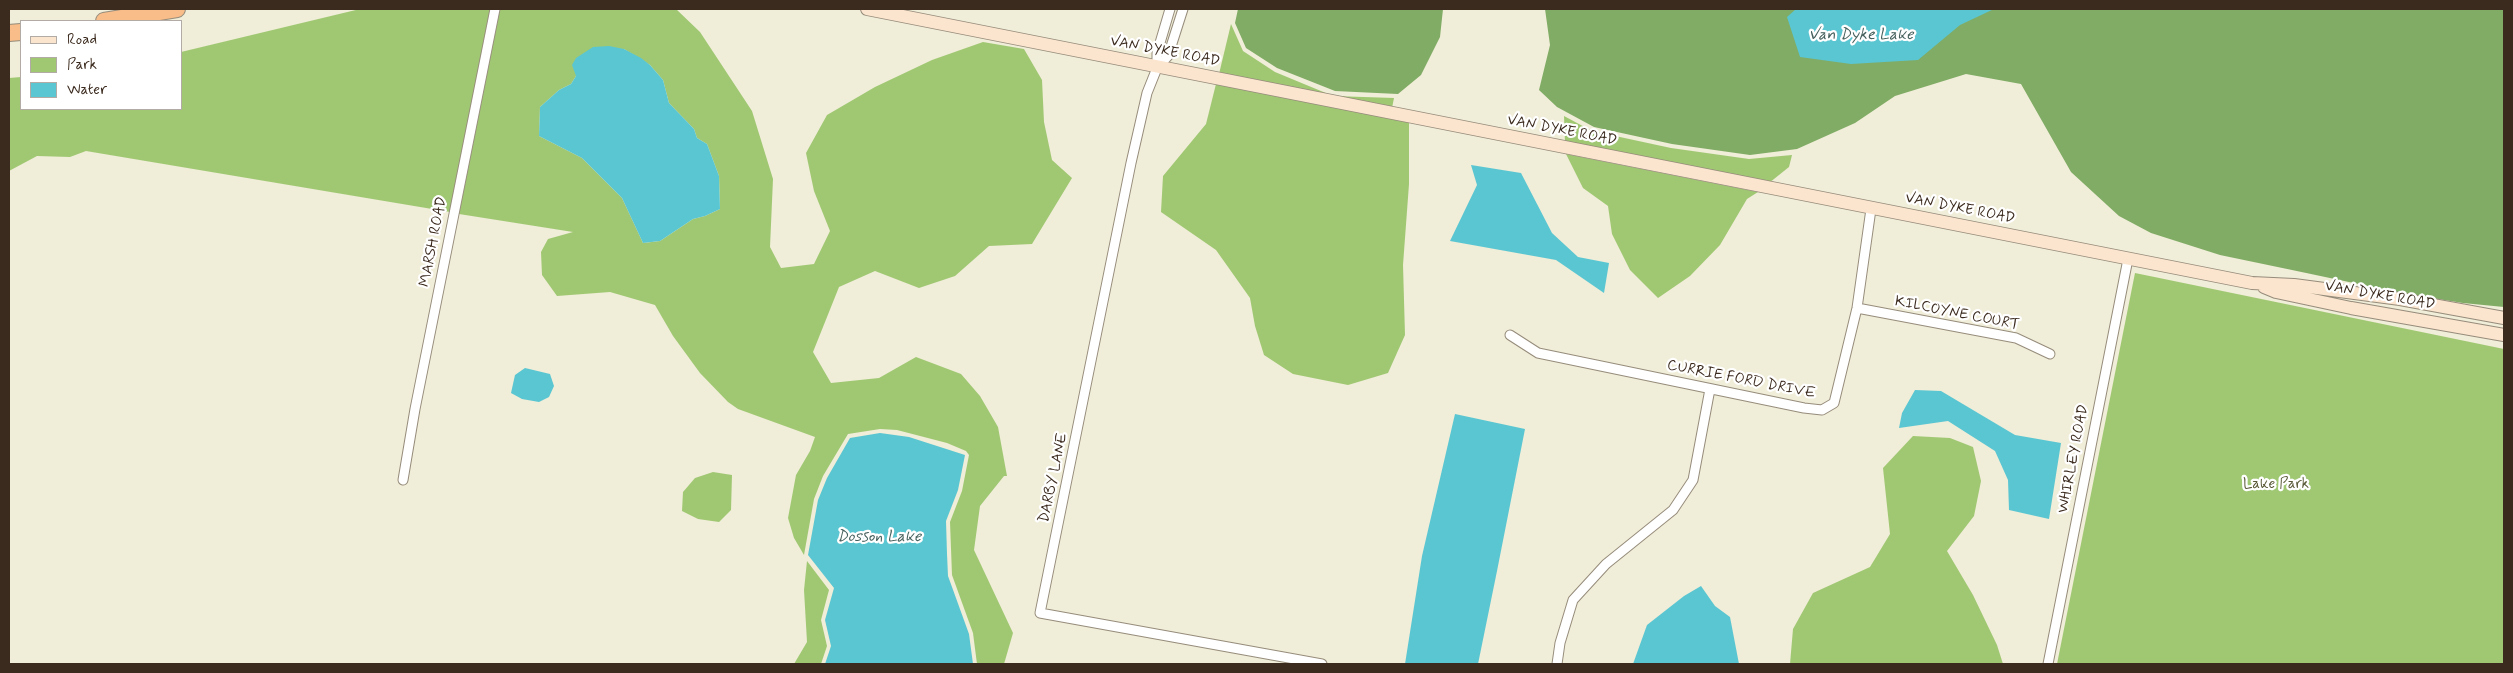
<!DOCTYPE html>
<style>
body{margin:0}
#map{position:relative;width:2513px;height:673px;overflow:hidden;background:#f0edd8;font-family:Mynerve,sans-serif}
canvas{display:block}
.frame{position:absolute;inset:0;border:10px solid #3b2a1e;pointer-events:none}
.legend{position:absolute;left:20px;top:20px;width:162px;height:90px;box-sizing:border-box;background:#fff;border:1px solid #b1aaa5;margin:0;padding:6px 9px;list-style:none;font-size:15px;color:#3b2a1e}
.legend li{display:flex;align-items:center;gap:10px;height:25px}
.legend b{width:25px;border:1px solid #b1aaa5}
</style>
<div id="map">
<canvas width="2513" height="673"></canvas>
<div class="frame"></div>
<ul class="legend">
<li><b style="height:6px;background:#fce5cf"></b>Road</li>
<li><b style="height:14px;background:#a0c873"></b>Park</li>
<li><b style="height:14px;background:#5ac6d2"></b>Water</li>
</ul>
</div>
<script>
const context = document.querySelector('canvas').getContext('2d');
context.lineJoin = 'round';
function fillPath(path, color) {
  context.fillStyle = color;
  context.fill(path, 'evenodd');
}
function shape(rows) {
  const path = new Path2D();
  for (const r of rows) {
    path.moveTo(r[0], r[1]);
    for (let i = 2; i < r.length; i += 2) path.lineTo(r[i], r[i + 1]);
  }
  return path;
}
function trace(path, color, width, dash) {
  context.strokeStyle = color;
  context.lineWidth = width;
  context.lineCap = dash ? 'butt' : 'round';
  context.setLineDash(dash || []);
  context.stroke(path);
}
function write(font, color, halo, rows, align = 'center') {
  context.font = font + ' Mynerve,sans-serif';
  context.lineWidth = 4.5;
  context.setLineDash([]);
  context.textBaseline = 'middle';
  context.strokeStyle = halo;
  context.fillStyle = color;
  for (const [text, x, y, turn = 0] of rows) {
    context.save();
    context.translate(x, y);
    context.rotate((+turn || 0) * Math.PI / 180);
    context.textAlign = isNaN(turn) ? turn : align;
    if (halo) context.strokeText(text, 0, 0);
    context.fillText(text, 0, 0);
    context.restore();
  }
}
const green = shape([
 [360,9,490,9,450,212,86,151,70,157,37,156,9,171,9,78,21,77,21,109,181,109,181,52],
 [500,9,676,9,700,32,752,111,773,179,770,247,781,268,814,264,830,231,814,191,806,153,827,115,875,87,932,60,983,42,1024,49,1042,80,1044,122,1052,160,1072,178,1032,244,989,246,955,276,919,288,875,271,839,287,813,352,831,383,879,378,916,357,961,374,980,396,998,427,1007,476,1004,476,980,506,974,550,1013,633,1004,664,977,664,973,633,952,575,950,522,962,491,969,455,966,451,947,443,897,430,880,429,848,434,823,476,814,499,804,555,794,538,788,518,796,475,810,451,815,437,738,409,728,402,700,373,673,336,655,305,610,292,557,296,542,275,541,252,548,239,573,232,459,214],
 [624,49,650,65,663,80,669,103,694,129,697,138,707,144,719,176,720,209,705,216,693,219,660,241,643,243,622,198,582,158,539,136,540,107,559,90,571,84,576,76],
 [1231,24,1243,51,1275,72,1333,96,1394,98,1392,108,1219,74],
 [1216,84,1409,122,1409,184,1403,265,1405,335,1388,373,1348,385,1293,374,1264,355,1255,326,1250,298,1216,250,1161,212,1163,176,1206,124],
 [1564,116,1592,131,1671,148,1749,159,1792,155,1789,167,1769,183,1565,143],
 [1566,154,1758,192,1747,199,1720,245,1690,276,1658,298,1630,270,1612,234,1608,206,1583,188],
 [2135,273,2504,349,2504,664,2057,664],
 [1913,436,1950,438,1973,447,1981,481,1974,516,1947,551,1973,595,1997,645,2003,664,1790,664,1793,629,1813,593,1870,567,1890,534,1883,468],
 [713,472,732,475,731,510,719,522,698,519,682,511,683,492,695,478],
 [807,561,829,590,821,620,827,646,821,664,794,664,807,642,804,590]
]);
const forest = shape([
 [1238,9,1443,9,1440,37,1421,75,1398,94,1335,91,1277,68,1246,48,1235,23],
 [1545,9,2504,9,2504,307,2463,303,2401,293,2292,270,2220,255,2151,233,2119,216,2071,172,2021,84,1966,74,1895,96,1855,123,1797,149,1750,155,1672,144,1594,127,1557,107,1539,90,1550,45]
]);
const water = shape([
 [1796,9,1994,9,1960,25,1918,60,1851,64,1800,57,1787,17],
 [609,46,624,49,641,58,650,65,663,80,669,103,694,129,697,138,707,144,719,176,720,209,705,216,693,219,660,241,643,243,622,198,582,158,539,136,540,107,559,90,571,84,576,76,572,65,576,58,593,47],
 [1471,165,1521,173,1552,233,1578,257,1609,263,1604,293,1556,260,1450,241,1477,185],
 [525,368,550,374,554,386,549,397,539,402,522,399,511,393,515,375],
 [1915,390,1941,391,2015,435,2061,443,2049,519,2009,510,2008,480,1995,451,1948,421,1899,428,1902,413],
 [1455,414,1525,429,1497,571,1478,664,1405,664,1422,556],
 [880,433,909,437,965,455,958,490,946,521,947,554,948,576,969,634,973,664,825,664,831,646,825,620,834,588,808,555,818,500,827,478,850,438],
 [1701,586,1715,606,1730,617,1739,664,1633,664,1647,625,1684,596]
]);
const minor = shape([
 [1183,9,1168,56,1157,68,1147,93,1131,163,1040,613,1322,664],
 [1157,68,1157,53,1170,9],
 [1857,308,2016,338,2050,354],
 [1510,335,1538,353,1804,408,1822,410,1834,403,1857,308,1871,209],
 [403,480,415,409,495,9],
 [1557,664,1560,643,1573,600,1606,564,1673,510,1693,480,1710,389],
 [2048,664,2128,259]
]);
const secondary = shape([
 [867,9,2252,283,2294,285,2400,299,2504,318],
 [2264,287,2276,292,2351,308,2504,335]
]);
const motorway = shape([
 [104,21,177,9],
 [9,33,21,32]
]);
const streetNames = [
 ["VAN DYKE ROAD",1165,52,11],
 ["VAN DYKE ROAD",1562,131,11],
 ["VAN DYKE ROAD",1960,209,11],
 ["MARSH ROAD",434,242,-79],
 ["VAN DYKE ROAD",2380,296,10],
 ["KILCOYNE COURT",1957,314,11],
 ["CURRIE FORD DRIVE",1741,380,11],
 ["WHIRLEY ROAD",2074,459,-79],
 ["DARBY LANE",1054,478,-78]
];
const parkNames = [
 ["Lake Park",2276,485]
];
const waterNames = [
 ["Van Dyke Lake",1861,36],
 ["Dosson Lake",879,538]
];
fillPath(green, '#a0c873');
fillPath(forest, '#80ac65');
fillPath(water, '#5ac6d2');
trace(minor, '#968c7b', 11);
trace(secondary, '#968c7b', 14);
trace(motorway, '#968c7b', 18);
trace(minor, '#fff', 9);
trace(secondary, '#fce5cf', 12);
trace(motorway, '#f8bd88', 16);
write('15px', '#3b2a1e', '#fff', streetNames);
write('15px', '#595938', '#fff', parkNames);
write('italic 16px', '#46615d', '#fff', waterNames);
</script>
